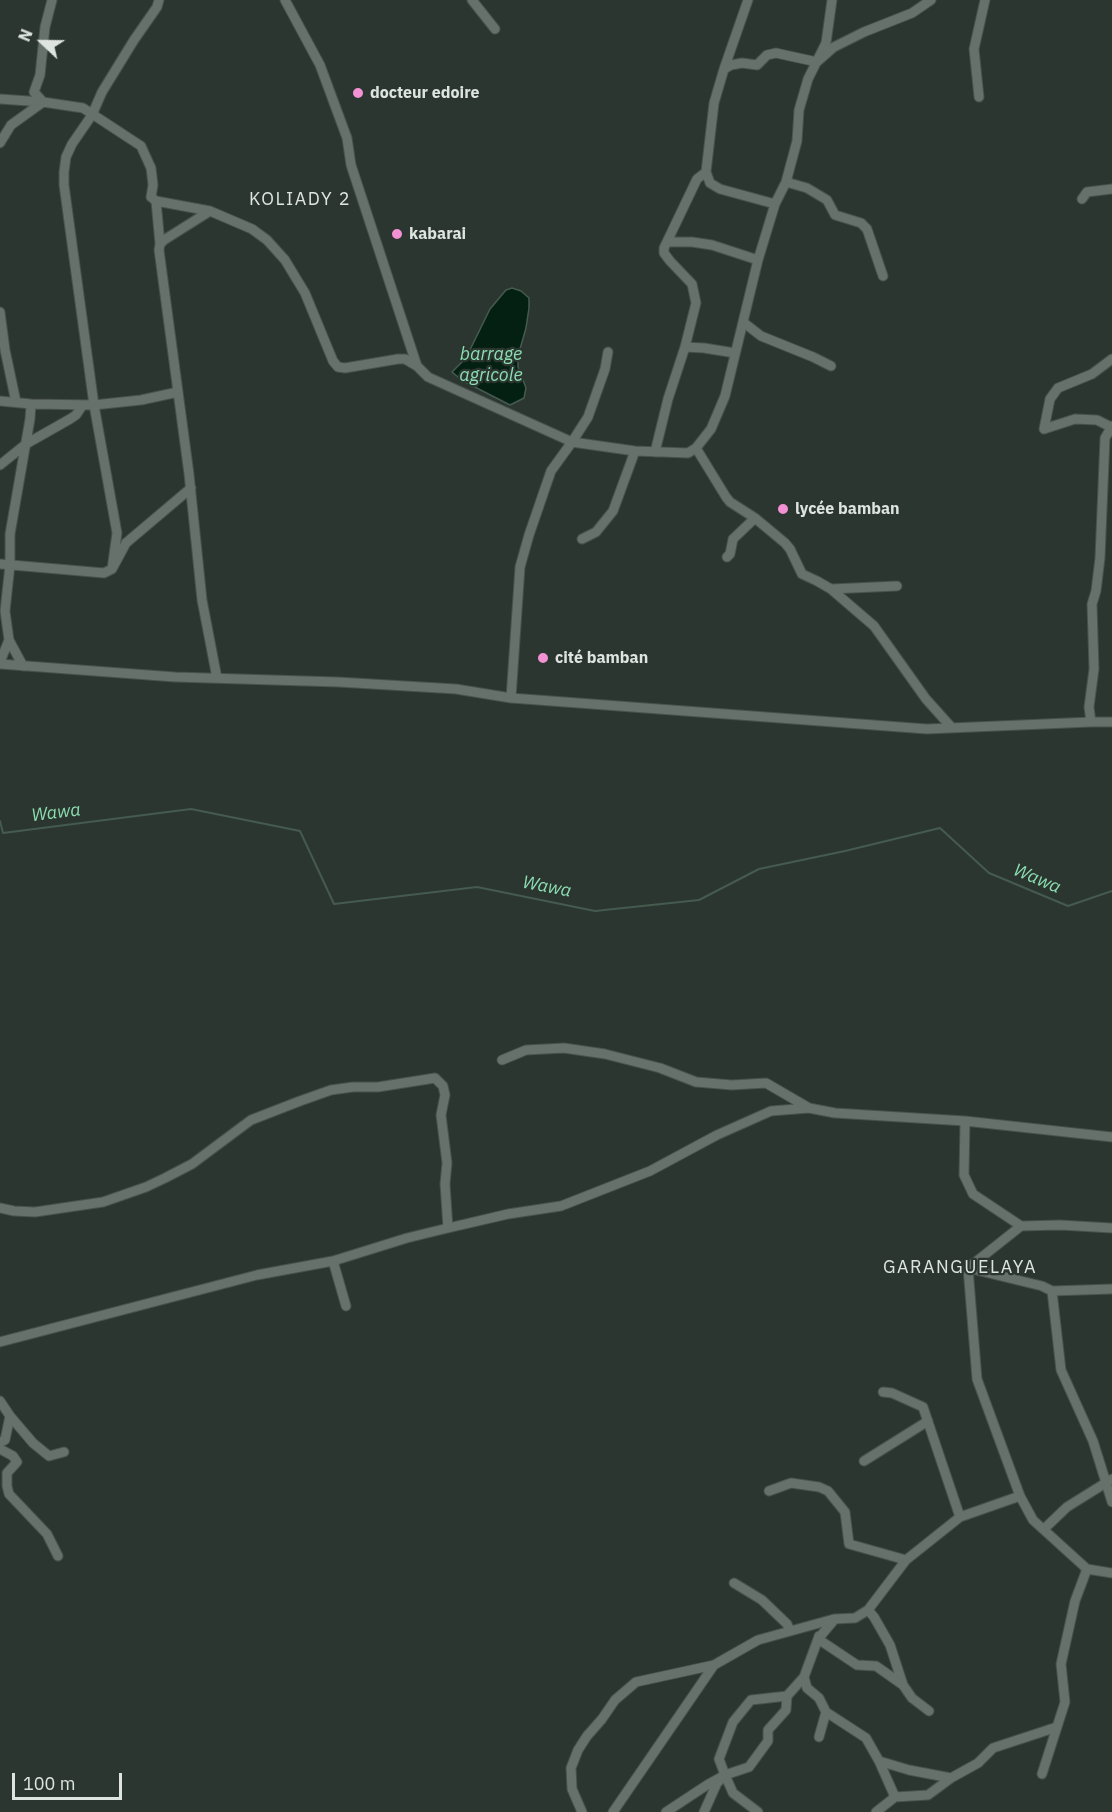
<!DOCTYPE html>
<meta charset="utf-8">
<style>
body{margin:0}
#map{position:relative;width:1112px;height:1812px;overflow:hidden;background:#2c3630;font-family:"IBM Plex Sans",sans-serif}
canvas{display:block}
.north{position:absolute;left:12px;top:12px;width:60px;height:60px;-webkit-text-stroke:4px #2c3630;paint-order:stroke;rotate:292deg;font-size:16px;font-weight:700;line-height:24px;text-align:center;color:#dee4e0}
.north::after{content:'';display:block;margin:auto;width:21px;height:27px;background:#dee4e0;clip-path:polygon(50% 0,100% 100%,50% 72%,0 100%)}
.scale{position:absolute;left:12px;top:1773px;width:110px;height:27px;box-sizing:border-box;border:3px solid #dee4e0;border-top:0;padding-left:8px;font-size:18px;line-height:21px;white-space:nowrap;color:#dee4e0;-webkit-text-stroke:4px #2c3630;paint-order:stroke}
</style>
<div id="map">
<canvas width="1112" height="1812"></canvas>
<div class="north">N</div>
<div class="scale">100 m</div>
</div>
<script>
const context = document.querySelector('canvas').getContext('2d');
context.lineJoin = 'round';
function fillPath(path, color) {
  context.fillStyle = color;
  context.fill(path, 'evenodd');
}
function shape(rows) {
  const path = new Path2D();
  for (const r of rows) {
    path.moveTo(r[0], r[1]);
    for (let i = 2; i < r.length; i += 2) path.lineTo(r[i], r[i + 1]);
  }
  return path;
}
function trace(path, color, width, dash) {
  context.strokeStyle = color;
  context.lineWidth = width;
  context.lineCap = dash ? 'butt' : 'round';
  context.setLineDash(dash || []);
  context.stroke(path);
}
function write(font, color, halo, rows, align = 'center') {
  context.font = font + ' "IBM Plex Sans",sans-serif';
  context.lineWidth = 4.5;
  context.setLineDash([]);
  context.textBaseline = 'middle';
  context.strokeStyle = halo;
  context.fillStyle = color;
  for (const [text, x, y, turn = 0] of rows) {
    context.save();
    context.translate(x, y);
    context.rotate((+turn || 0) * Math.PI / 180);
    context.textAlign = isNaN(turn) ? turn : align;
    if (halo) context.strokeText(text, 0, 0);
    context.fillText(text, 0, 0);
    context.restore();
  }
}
const water = shape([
 [512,288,521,291,529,298,529,308,526,328,518,356,518,367,526,388,524,398,510,405,463,381,452,372,466,358,490,309,506,290,512,288]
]);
const stream = shape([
 [0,821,3,833,191,809,300,831,334,904,477,887,595,911,699,900,759,869,845,851,940,828,989,873,1068,906,1112,891]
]);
const street = shape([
 [285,0,320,65,347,138,351,165,417,366,428,377,572,442,588,417,605,369,608,352],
 [472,0,495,29],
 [724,69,748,0],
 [979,97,974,49,985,0],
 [0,99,43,102,83,108,141,146,151,168,153,185,151,197,156,201,160,244],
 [0,143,11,125,43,102,34,92,40,75,45,27,52,0],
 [786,182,807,188,827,200,835,215,861,223,867,229,883,276],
 [1082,199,1087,192,1112,189],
 [156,201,210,211,252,229,267,240,285,260,305,293,333,361,338,367,345,368,398,359,405,359,417,366],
 [775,204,720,189,710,183,706,172,714,103,724,69,731,65,742,63,757,65,767,55,776,53,817,62,834,47,864,32,912,13,931,0],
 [210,211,164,240,160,244,159,250,189,474,202,600,217,678],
 [667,242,692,242,712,245,758,260],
 [0,312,5,350,16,402],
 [743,322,761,336,813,357,831,366],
 [685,347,704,348,735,353],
 [0,401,31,404,94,405,141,400,178,392],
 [1111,427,1097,420,1075,419,1044,429,1050,399,1058,388,1092,374,1112,359],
 [696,448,726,497,730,502,755,518,785,543,790,549,802,574,817,581,831,589,874,626,926,699,952,728],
 [655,452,668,399,685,347,696,303,692,284,670,261,664,253,664,248,697,179,706,172],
 [0,465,26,444,70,419,76,415,82,406],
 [582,539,596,532,613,511,635,451],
 [727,557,730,554,733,539,755,518],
 [0,564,104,573,112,569,126,543,191,488],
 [112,569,117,533,94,405,64,185,64,172,66,157,72,144,92,115,102,92,134,40,157,7,159,0],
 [831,589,897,586],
 [0,662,9,640],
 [0,664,175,677,338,682,456,689,511,698,927,729,1091,722,1112,722],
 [23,666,9,640,5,611,10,565,10,534,30,419,31,404],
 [511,698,520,567,529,535,551,471,572,442,635,451,688,453,696,448,711,429,725,396,758,260,775,204,786,182,797,141,799,110,808,79,826,43,832,0],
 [1091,722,1089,707,1094,669,1092,604,1096,591,1100,558,1105,438,1112,426],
 [502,1060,526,1050,564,1048,605,1054,660,1068,696,1082,732,1085,766,1083,809,1108],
 [965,1121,964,1175,973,1194,1021,1226],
 [0,1208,14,1211,35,1212,103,1202,146,1187,165,1178,192,1164,251,1120,300,1101,331,1090,353,1087,378,1087,435,1078,443,1086,445,1095,441,1115,447,1163,445,1184,448,1228],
 [1112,1228,1060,1225,1021,1226,968,1268,977,1379,1020,1496,1033,1520,1087,1569,1112,1573],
 [333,1261,346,1306],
 [968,1268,1042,1286,1052,1291],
 [1112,1289,1052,1291,1061,1370,1093,1441,1112,1502],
 [0,1342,257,1275,333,1261,407,1238,448,1228,508,1214,561,1206,650,1171,717,1135,771,1111,809,1108,835,1113,965,1121,1112,1137],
 [883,1392,892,1393,923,1407,960,1517],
 [0,1401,10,1416,33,1443,49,1456,64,1452],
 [0,1442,5,1440,10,1416],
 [0,1449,13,1456,17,1462,7,1473,7,1486,9,1494,47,1534,58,1556],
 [864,1461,928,1421],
 [769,1491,791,1483,819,1487,828,1491,845,1512,849,1544,906,1560],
 [1044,1529,1067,1507,1112,1479],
 [734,1583,762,1600,787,1624,790,1631],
 [868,1610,874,1617,890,1645,903,1685],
 [819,1636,818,1639,857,1665,876,1666,903,1685,912,1698,929,1711],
 [804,1677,807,1688,819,1698,826,1712,866,1738,879,1761,909,1770,951,1778],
 [819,1737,826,1712],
 [879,1761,895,1797],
 [1042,1774,1065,1702,1061,1664,1075,1601,1087,1569],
 [725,1775,733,1793,758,1812],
 [582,1812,572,1789,571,1768,578,1750,587,1736,602,1719,615,1700,636,1682,714,1665],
 [613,1812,714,1665,758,1640,834,1619,855,1618,868,1610,906,1560,960,1517,1020,1496],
 [666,1812,707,1785,725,1775,749,1767,768,1741,768,1730,786,1710,787,1696],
 [704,1812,717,1783,725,1775,719,1759,733,1722,751,1700,787,1696,804,1677,818,1639,834,1620],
 [876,1812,895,1797,928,1795,951,1778,978,1763,993,1748,1057,1727]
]);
const markers = [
 [358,93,6,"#f391d5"],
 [397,234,6,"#f391d5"],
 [783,509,6,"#f391d5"],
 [543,658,6,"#f391d5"]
];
const poiNames = [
 ["docteur edoire",370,93],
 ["kabarai",409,234],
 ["lycée bamban",795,509],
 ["cité bamban",555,658]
];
const neighbourhoodNames = [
 ["KOLIADY 2",300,200],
 ["GARANGUELAYA",960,1268]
];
const waterNames = [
 ["barrage",491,355],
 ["agricole",491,376],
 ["Wawa",56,813,-7],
 ["Wawa",1037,879,23],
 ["Wawa",547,887,11]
];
fillPath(water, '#042013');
trace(water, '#455b50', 1.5);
trace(stream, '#455b50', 2);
trace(street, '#49514c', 11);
trace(street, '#65716a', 9);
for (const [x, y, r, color] of markers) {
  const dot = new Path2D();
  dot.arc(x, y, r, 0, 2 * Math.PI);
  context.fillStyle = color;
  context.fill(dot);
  trace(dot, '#2c3630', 2);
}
write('bold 16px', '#dee4e0', '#2c3630', poiNames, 'left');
context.letterSpacing = '1.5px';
write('18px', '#dee4e0', '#2c3630', neighbourhoodNames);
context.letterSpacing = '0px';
write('italic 18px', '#8cdfb3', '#2c3630', waterNames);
</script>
